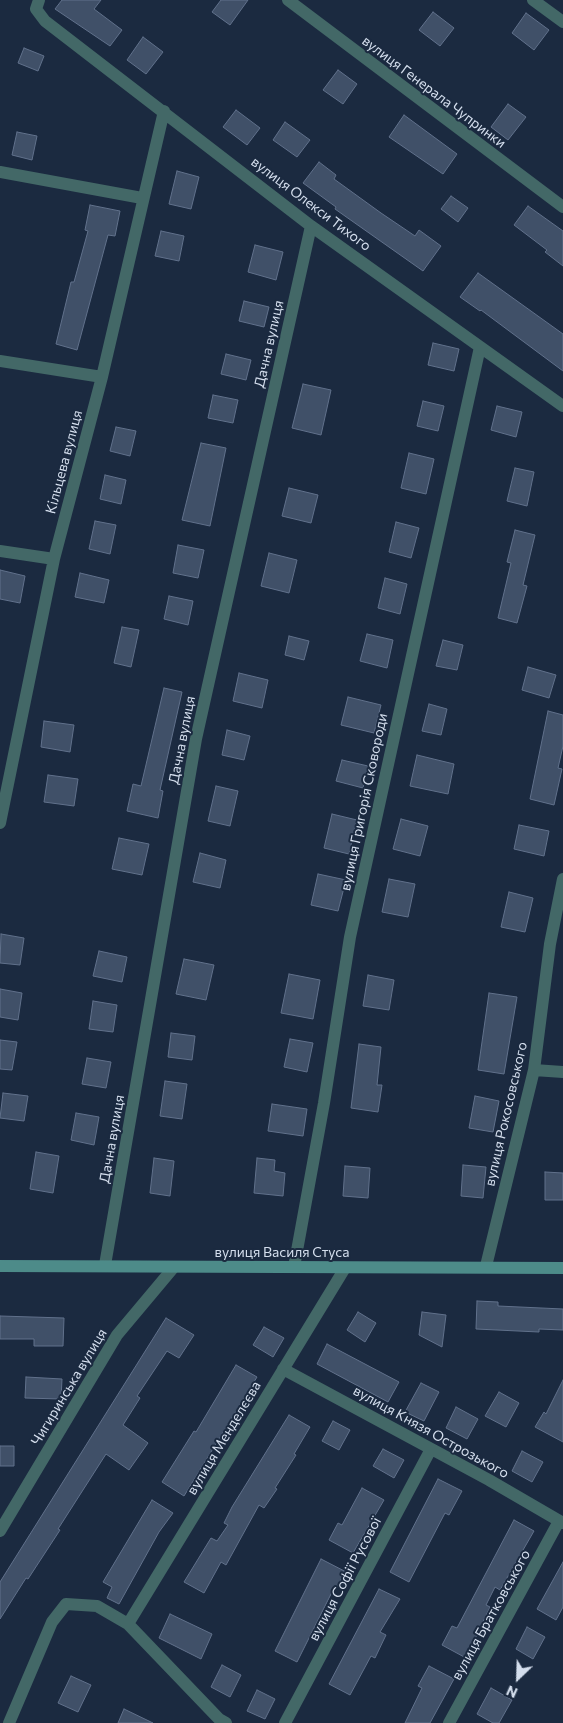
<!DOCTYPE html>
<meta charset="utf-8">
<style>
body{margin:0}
#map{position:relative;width:563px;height:1723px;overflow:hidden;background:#1b2a40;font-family:Commissioner,sans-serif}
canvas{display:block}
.north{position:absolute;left:493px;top:1653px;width:50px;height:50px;-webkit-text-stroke:4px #1b2a40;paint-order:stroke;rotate:204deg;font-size:14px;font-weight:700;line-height:20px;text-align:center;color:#d4deed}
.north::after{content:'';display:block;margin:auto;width:18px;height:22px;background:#d4deed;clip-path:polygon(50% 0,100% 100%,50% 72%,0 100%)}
</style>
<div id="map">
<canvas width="563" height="1723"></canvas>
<div class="north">N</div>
</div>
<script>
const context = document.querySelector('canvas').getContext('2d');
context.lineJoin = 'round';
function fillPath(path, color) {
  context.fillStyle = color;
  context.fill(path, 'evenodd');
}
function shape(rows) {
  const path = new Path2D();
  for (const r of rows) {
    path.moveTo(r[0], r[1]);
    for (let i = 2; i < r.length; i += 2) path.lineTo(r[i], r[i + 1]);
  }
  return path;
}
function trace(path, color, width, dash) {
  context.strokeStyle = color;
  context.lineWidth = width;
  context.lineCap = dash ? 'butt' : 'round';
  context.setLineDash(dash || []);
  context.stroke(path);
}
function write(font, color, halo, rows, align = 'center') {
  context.font = font + ' Commissioner,sans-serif';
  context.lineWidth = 4;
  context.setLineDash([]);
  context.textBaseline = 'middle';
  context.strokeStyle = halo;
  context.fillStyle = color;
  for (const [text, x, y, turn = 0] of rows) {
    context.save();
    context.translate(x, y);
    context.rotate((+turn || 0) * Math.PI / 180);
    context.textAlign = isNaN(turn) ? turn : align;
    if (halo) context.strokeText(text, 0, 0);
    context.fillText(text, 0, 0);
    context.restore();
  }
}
const building = shape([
 [62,0,101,0,94,9,122,30,110,46,55,9,62,0],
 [221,0,248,0,230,25,212,12,221,0],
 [433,12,454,28,440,46,419,30,433,12],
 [526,13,549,30,534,50,512,33,526,13],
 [143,37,163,52,146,74,127,60,143,37],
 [24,48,44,56,38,71,18,63,24,48],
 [338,70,357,84,343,104,323,90,338,70],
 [508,104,526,117,508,140,491,127,508,104],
 [236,110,260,128,247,145,223,127,236,110],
 [404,115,457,154,443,174,389,137,404,115],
 [285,122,310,140,297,157,273,140,285,122],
 [17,132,37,136,32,160,12,155,17,132],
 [319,162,336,175,334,179,381,213,415,236,419,230,441,246,423,271,335,209,336,207,303,183,319,162],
 [177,171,199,177,191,209,169,204,177,171],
 [451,196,468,208,458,222,441,209,451,196],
 [90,205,120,211,115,236,108,235,77,350,56,344,71,282,74,282,88,231,85,230,90,205],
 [528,206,563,231,563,266,545,252,547,250,514,225,528,206],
 [161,231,184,236,179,261,155,256,161,231],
 [255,245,283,252,276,280,248,272,255,245],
 [478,273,563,334,563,371,481,310,480,311,460,297,478,273],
 [244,301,269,307,264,327,239,321,244,301],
 [433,343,459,349,454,371,428,365,433,343],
 [226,354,251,360,246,380,221,374,226,354],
 [303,384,331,390,321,435,292,428,303,384],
 [213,395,238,400,233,423,208,418,213,395],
 [423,401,444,406,438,431,417,426,423,401],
 [497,406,522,412,516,437,491,430,497,406],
 [116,427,136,431,130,456,110,451,116,427],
 [201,443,226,448,210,526,182,520,201,443],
 [409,453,434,459,426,494,401,488,409,453],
 [515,468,534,472,527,506,507,501,515,468],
 [105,475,126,480,121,504,100,499,105,475],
 [289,488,318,495,311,523,282,516,289,488],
 [95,521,116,525,110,554,89,549,95,521],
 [396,522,419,528,411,558,389,552,396,522],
 [515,530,535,535,523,585,527,586,517,623,498,618,511,563,507,562,515,530],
 [178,545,204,550,198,578,173,573,178,545],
 [269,553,297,560,289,593,261,586,269,553],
 [0,570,25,576,20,603,0,599,0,570],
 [80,573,109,580,104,603,75,597,80,573],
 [385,578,407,584,400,614,378,608,385,578],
 [169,596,193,601,188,625,164,619,169,596],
 [122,627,139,630,131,667,114,663,122,627],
 [367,634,393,640,387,668,360,661,367,634],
 [289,636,309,641,304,660,285,655,289,636],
 [443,640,463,645,457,670,436,666,443,640],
 [528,667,556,675,549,698,522,690,528,667],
 [239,673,268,680,262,708,233,701,239,673],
 [164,688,182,692,160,790,163,791,158,818,127,811,133,784,141,786,164,688],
 [348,697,381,705,374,733,341,725,348,697],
 [429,704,447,709,441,735,422,731,429,704],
 [548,711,563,715,563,746,558,768,562,769,554,805,530,799,548,711],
 [44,721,74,725,70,752,41,747,44,721],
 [227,730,250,736,244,760,222,755,227,730],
 [417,755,454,764,448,794,410,786,417,755],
 [342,760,368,766,363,788,336,781,342,760],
 [48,775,78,779,74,806,44,802,48,775],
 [216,786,238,791,230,826,208,821,216,786],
 [332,814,357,820,349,854,324,848,332,814],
 [401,819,428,826,420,856,393,849,401,819],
 [519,825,549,831,544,856,514,849,519,825],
 [119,838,149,844,142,875,112,869,119,838],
 [200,853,226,860,220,888,193,882,200,853],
 [318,874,346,880,338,911,311,905,318,874],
 [389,879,415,884,408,917,382,912,389,879],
 [509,892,533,898,525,932,501,927,509,892],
 [1,934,24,938,20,965,0,963,1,934],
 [99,951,127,957,122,982,93,976,99,951],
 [184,959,214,965,206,1000,176,994,184,959],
 [289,974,320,980,313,1019,281,1013,289,974],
 [368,975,394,980,389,1010,363,1006,368,975],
 [0,989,22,993,18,1020,0,1017,0,989],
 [489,993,517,997,504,1074,478,1070,489,993],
 [93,1001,117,1005,113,1032,89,1029,93,1001],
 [171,1033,195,1036,192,1060,168,1057,171,1033],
 [290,1039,313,1043,307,1072,284,1067,290,1039],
 [0,1040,17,1042,12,1070,0,1069,0,1040],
 [359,1044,381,1047,377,1085,382,1085,378,1112,351,1108,359,1044],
 [87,1058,111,1062,106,1088,82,1084,87,1058],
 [165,1081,187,1084,182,1119,160,1116,165,1081],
 [3,1093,28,1096,24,1121,0,1118,3,1093],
 [475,1096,499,1101,493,1132,469,1128,475,1096],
 [272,1104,307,1109,303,1136,268,1131,272,1104],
 [76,1113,99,1117,94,1145,71,1140,76,1113],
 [36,1152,59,1156,53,1193,30,1189,36,1152],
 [154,1158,174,1161,170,1196,150,1193,154,1158],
 [257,1158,275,1160,274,1171,285,1173,283,1196,254,1193,257,1158],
 [463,1165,486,1167,483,1198,461,1196,463,1165],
 [345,1166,370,1168,368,1198,343,1196,345,1166],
 [545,1172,563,1173,563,1200,545,1200,545,1172],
 [477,1301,498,1302,498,1306,563,1309,563,1330,539,1329,539,1332,476,1329,477,1301],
 [358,1312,376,1323,365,1342,347,1330,358,1312],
 [422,1312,446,1315,442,1347,419,1335,422,1312],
 [0,1316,64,1318,63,1346,34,1346,34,1339,0,1339,0,1316],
 [166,1318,194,1335,179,1358,167,1351,137,1396,140,1398,123,1425,148,1443,129,1470,106,1454,58,1529,60,1530,28,1579,26,1578,0,1619,0,1582,166,1318],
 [264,1327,284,1338,273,1357,253,1345,264,1327],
 [327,1344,399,1382,388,1402,317,1364,327,1344],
 [236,1365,257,1377,184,1496,162,1482,194,1431,196,1432,236,1365],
 [26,1377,62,1379,61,1399,25,1398,26,1377],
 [563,1380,563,1442,535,1427,544,1412,546,1414,563,1380],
 [421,1383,439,1392,424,1421,405,1412,421,1383],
 [499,1392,519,1403,506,1427,485,1416,499,1392],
 [456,1407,478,1419,467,1439,446,1428,456,1407],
 [289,1415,310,1427,294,1454,296,1455,275,1488,277,1489,264,1508,259,1505,226,1565,221,1562,204,1593,184,1582,211,1538,217,1541,228,1525,224,1523,232,1507,289,1415],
 [333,1421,350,1430,339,1450,322,1441,333,1421],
 [0,1446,14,1446,14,1466,0,1466,0,1446],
 [383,1449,404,1460,394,1478,373,1466,383,1449],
 [522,1451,543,1462,532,1482,512,1471,522,1451],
 [438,1479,462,1491,449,1515,445,1513,409,1582,390,1572,438,1479],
 [362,1488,384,1500,353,1553,329,1540,338,1523,342,1525,362,1488],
 [152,1500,173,1513,159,1532,119,1604,107,1598,112,1587,103,1582,152,1500],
 [514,1520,534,1531,500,1590,495,1587,486,1605,490,1607,466,1658,442,1645,452,1626,457,1628,514,1520],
 [321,1559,354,1576,342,1578,335,1591,333,1590,297,1662,275,1651,321,1559],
 [563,1562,563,1607,556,1620,537,1609,563,1562],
 [379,1589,400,1599,380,1632,386,1635,375,1658,371,1656,350,1695,329,1684,379,1589],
 [170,1614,212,1634,201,1659,159,1638,170,1614],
 [527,1627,545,1637,533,1659,516,1649,527,1627],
 [222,1665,241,1675,230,1697,211,1687,222,1665],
 [429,1666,454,1679,430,1723,405,1723,422,1688,418,1686,429,1666],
 [71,1676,91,1685,78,1712,58,1703,71,1676],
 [491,1688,512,1700,499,1723,493,1723,477,1714,491,1688],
 [257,1690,275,1699,265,1719,247,1711,257,1690],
 [124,1709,153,1723,118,1723,124,1709]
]);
const street = shape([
 [39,0,36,9,45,21,311,226,563,406],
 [288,0,563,207],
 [533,0,563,22],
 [0,172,142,198],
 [0,361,102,377],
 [0,551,54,559],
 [0,823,54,559,102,377,164,111],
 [534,1070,563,1072],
 [105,1265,196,739,311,226],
 [486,1266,534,1070,550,944,563,879],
 [294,1267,324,1103,350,937,480,347],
 [283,1369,489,1480,563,1523],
 [0,1531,117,1335,174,1267],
 [128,1624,345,1268],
 [9,1723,52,1622,66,1604,97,1606,128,1624,219,1719,226,1723],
 [285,1723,431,1449],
 [449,1723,559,1521]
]);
const secondary = shape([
 [0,1266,563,1268]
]);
const streetNames = [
 ["вулиця Генерала Чупринки",434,92,37],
 ["вулиця Олекси Тихого",311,204,37],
 ["Дачна вулиця",269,344,-77],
 ["Кільцева вулиця",64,462,-75],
 ["Дачна вулиця",182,740,-79],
 ["вулиця Григорія Сковороди",364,802,-78],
 ["вулиця Рокосовського",506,1114,-77],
 ["Дачна вулиця",112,1139,-80],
 ["вулиця Василя Стуса",282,1252],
 ["Чигиринська вулиця",69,1387,-59],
 ["вулиця Князя Острозького",431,1432,29],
 ["вулиця Менделєєва",224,1438,-59],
 ["вулиця Софії Русової",345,1579,-62],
 ["вулиця Братковського",491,1615,-61]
];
fillPath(building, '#405068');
trace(building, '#61718b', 1);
trace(street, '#436867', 12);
trace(secondary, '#4d8b89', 12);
write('14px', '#d4deed', '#1b2a40', streetNames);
</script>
